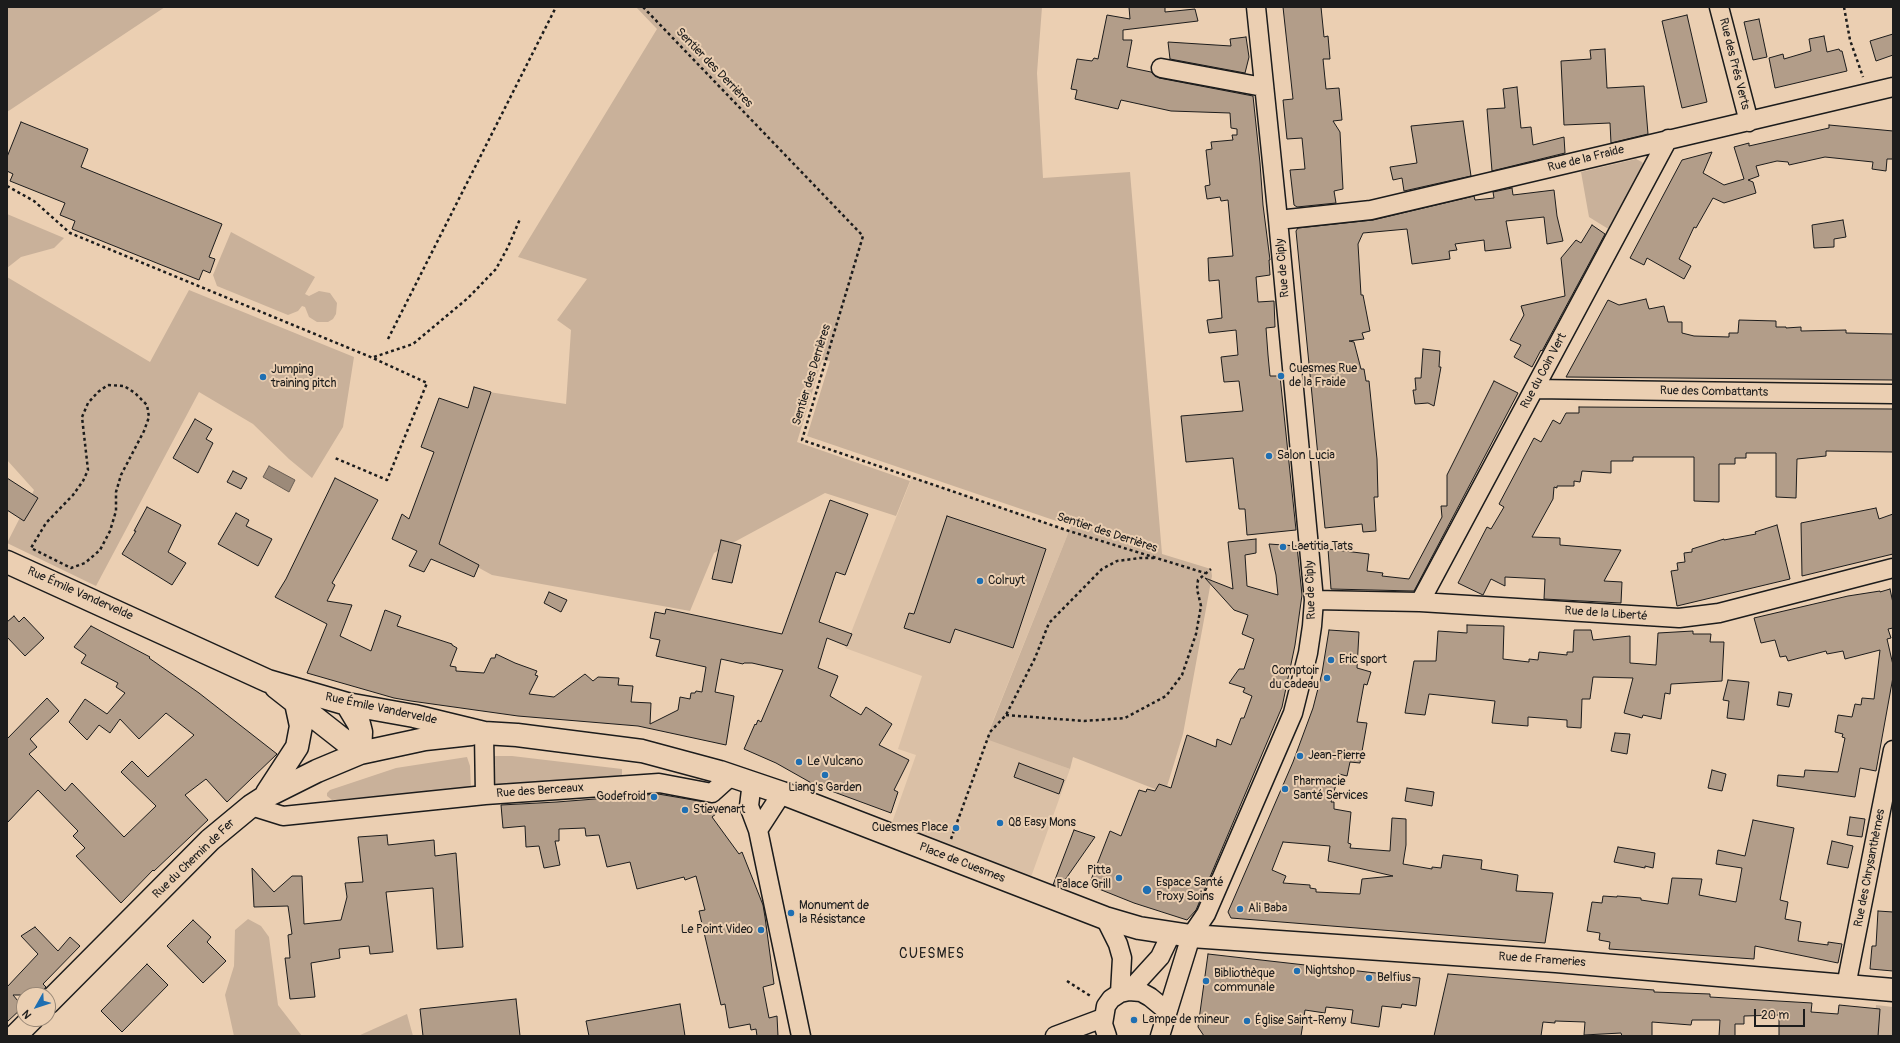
<!DOCTYPE html>
<meta charset="utf-8">
<style>
body{margin:0}
#map{position:relative;width:1900px;height:1043px;overflow:hidden;background:#ebcfb2;font-family:Pangolin,sans-serif}
canvas{display:block}
.frame{position:absolute;inset:0;border:8px solid #1c1c1c;pointer-events:none}
.north{position:absolute;left:16px;top:987px;width:40px;height:40px;box-sizing:border-box;background:#ebcfb2;border:1px solid #988776;border-radius:50%;rotate:231deg;font-size:11px;font-weight:700;line-height:16px;text-align:center;color:#1c1c1c}
.north::after{content:'';display:block;margin:auto;width:14px;height:18px;background:#1f6fb2;clip-path:polygon(50% 0,100% 100%,50% 72%,0 100%)}
.scale{position:absolute;left:1754px;top:1009px;width:51px;height:18px;box-sizing:border-box;border:2px solid #1c1c1c;border-top:0;padding-left:5px;font-size:12px;line-height:14px;white-space:nowrap;color:#1c1c1c;-webkit-text-stroke:3px #ebcfb2;paint-order:stroke}
</style>
<div id="map">
<canvas width="1900" height="1043"></canvas>
<div class="frame"></div>
<div class="north">N</div>
<div class="scale">20 m</div>
</div>
<script>
const context = document.querySelector('canvas').getContext('2d');
context.lineJoin = 'round';
function fillPath(path, color) {
  context.fillStyle = color;
  context.fill(path, 'evenodd');
}
function shape(rows) {
  const path = new Path2D();
  for (const r of rows) {
    path.moveTo(r[0], r[1]);
    for (let i = 2; i < r.length; i += 2) path.lineTo(r[i], r[i + 1]);
  }
  return path;
}
function trace(path, color, width, dash) {
  context.strokeStyle = color;
  context.lineWidth = width;
  context.lineCap = dash ? 'butt' : 'round';
  context.setLineDash(dash || []);
  context.stroke(path);
}
function write(font, color, halo, rows, align = 'center') {
  context.font = font + ' Pangolin,sans-serif';
  context.lineWidth = 4;
  context.setLineDash([]);
  context.textBaseline = 'middle';
  context.strokeStyle = halo;
  context.fillStyle = color;
  for (const [text, x, y, turn = 0] of rows) {
    context.save();
    context.translate(x, y);
    context.rotate((+turn || 0) * Math.PI / 180);
    context.textAlign = isNaN(turn) ? turn : align;
    if (halo) context.strokeText(text, 0, 0);
    context.fillText(text, 0, 0);
    context.restore();
  }
}
const built = shape([
 [912,477,1069,531,986,738,1070,769,1027,888,888,834,916,755,898,749,922,676,845,648]
]);
const green = shape([
 [7,7,165,7,7,112],
 [636,7,1042,7,1037,73,1043,178,1130,172,1162,554,1211,569,1212,576,1183,734,1165,793,1073,757,1070,769,986,739,1071,526,807,436,830,361,822,360,797,442,910,481,896,516,825,493,714,553,690,611,492,575,437,545,489,392,566,404,571,330,557,320,587,279,518,257,657,29],
 [1636,159,1642,162,1645,167,1610,230,1589,217,1581,172],
 [7,214,64,238,54,248,21,257,7,268],
 [231,232,315,277,305,294,309,296,319,291,330,293,337,303,336,314,333,319,328,322,317,322,309,317,305,307,302,306,298,311,288,315,217,286,213,275],
 [7,277,150,362,189,290,354,357,343,427,312,478,289,459,253,424,199,392,96,586,7,543,34,490,7,460],
 [495,756,512,756,622,769,622,777,493,788,493,758],
 [467,757,470,766,471,788,332,800,327,796,327,793,330,790,396,768],
 [248,919,261,926,269,937,278,1005,302,1036,234,1036,225,995,234,966,235,930],
 [1876,1005,1893,1007,1893,1036,1874,1036],
 [407,1014,413,1036,358,1036]
]);
const water = shape([
 [269,466,295,480,289,492,263,477,269,466]
]);
const building = shape([
 [1129,7,1165,7,1165,12,1195,9,1198,21,1123,30,1123,40,1132,40,1127,67,1151,72,1159,78,1253,96,1260,163,1263,205,1270,260,1269,260,1270,275,1256,277,1258,302,1274,301,1275,327,1266,328,1268,355,1270,376,1280,376,1296,530,1247,535,1245,509,1239,509,1233,458,1186,462,1181,416,1243,411,1239,381,1224,382,1221,357,1238,355,1236,330,1209,333,1207,320,1222,318,1219,280,1209,281,1208,258,1233,256,1228,200,1221,201,1220,197,1207,199,1205,186,1210,185,1206,150,1212,149,1211,142,1233,140,1232,135,1237,135,1237,129,1231,128,1230,113,1171,111,1121,100,1118,109,1075,99,1077,90,1071,89,1077,59,1092,61,1094,58,1098,59,1107,15,1130,19,1129,7],
 [1283,7,1321,7,1324,37,1328,36,1330,59,1323,59,1326,89,1339,88,1342,120,1333,121,1340,132,1343,189,1334,191,1336,203,1297,207,1294,205,1290,170,1305,169,1302,138,1287,139,1283,100,1293,99,1283,7],
 [1687,15,1707,102,1682,108,1662,21,1687,15],
 [1759,19,1767,57,1753,60,1744,22,1759,19],
 [1893,34,1893,55,1876,61,1870,41,1893,34],
 [1824,36,1827,52,1839,49,1840,51,1842,51,1847,71,1775,88,1769,58,1783,54,1784,59,1811,51,1809,39,1824,36],
 [1246,37,1249,57,1245,73,1170,59,1168,42,1231,46,1230,39,1246,37],
 [1605,49,1607,88,1644,86,1648,134,1611,143,1610,123,1564,125,1561,61,1591,59,1590,50,1605,49],
 [1517,87,1521,128,1531,127,1533,145,1564,137,1565,153,1492,171,1487,109,1505,108,1503,89,1517,87],
 [1463,121,1471,176,1404,191,1402,178,1393,180,1390,167,1417,163,1411,126,1463,121],
 [21,122,88,149,81,167,222,224,209,257,215,259,210,273,203,270,199,280,72,229,75,221,60,215,65,203,10,181,13,174,7,171,7,157,21,122],
 [1829,125,1893,131,1893,159,1887,159,1886,171,1872,169,1873,162,1825,157,1789,165,1788,162,1777,161,1756,166,1759,176,1748,180,1753,182,1756,193,1724,203,1713,198,1696,228,1694,227,1679,259,1691,266,1684,279,1647,258,1644,265,1630,258,1682,160,1712,152,1703,173,1724,185,1744,179,1734,147,1749,143,1749,146,1829,128,1829,125],
 [1512,188,1513,195,1554,190,1557,216,1563,241,1547,244,1544,217,1506,221,1511,248,1485,251,1484,240,1455,244,1457,250,1449,251,1450,259,1412,264,1407,229,1363,233,1358,244,1361,295,1363,295,1370,331,1362,333,1364,339,1349,341,1354,342,1361,369,1364,369,1366,381,1369,381,1377,459,1378,497,1374,497,1376,531,1363,532,1362,524,1325,528,1296,231,1298,228,1373,220,1474,196,1475,200,1494,198,1493,192,1512,188],
 [1843,220,1846,237,1834,239,1834,247,1814,248,1812,225,1843,220],
 [1592,225,1605,234,1542,351,1541,350,1532,367,1514,357,1521,345,1510,340,1524,315,1521,306,1565,296,1561,258,1576,240,1581,243,1592,225],
 [1646,299,1649,309,1664,306,1668,322,1682,322,1682,333,1694,336,1729,337,1729,333,1738,333,1739,320,1776,321,1776,327,1786,327,1786,328,1801,327,1801,331,1846,330,1846,333,1893,334,1893,380,1566,377,1608,300,1619,305,1646,299],
 [1423,349,1440,351,1439,367,1441,367,1434,406,1428,403,1415,404,1413,390,1416,390,1415,378,1421,378,1423,349],
 [1494,381,1518,393,1414,591,1331,589,1328,549,1369,554,1367,571,1383,573,1382,576,1409,579,1442,517,1441,506,1447,506,1447,475,1494,381],
 [474,387,491,392,439,544,479,565,474,577,431,559,424,572,409,566,417,551,392,539,402,514,409,519,434,452,421,447,439,398,468,408,474,387],
 [1579,407,1893,409,1893,452,1826,451,1826,456,1797,459,1796,498,1776,497,1776,453,1746,453,1746,458,1735,458,1735,464,1719,464,1719,502,1694,501,1694,457,1633,457,1633,461,1611,461,1611,473,1582,471,1580,482,1574,481,1574,486,1557,486,1557,488,1554,487,1553,499,1532,537,1560,538,1560,545,1621,550,1604,581,1622,582,1621,603,1544,599,1545,579,1505,577,1505,586,1491,579,1483,595,1458,583,1487,527,1491,529,1504,507,1499,504,1534,438,1541,442,1553,420,1560,424,1566,413,1579,413,1579,407],
 [195,419,212,429,206,439,213,443,198,473,173,458,195,419],
 [233,471,247,478,241,489,227,482,233,471],
 [7,478,38,498,24,521,7,510,7,478],
 [335,478,378,500,332,583,335,585,327,601,352,605,340,636,371,651,385,610,401,616,397,626,452,644,452,645,457,648,450,666,456,667,456,671,484,673,491,658,495,658,496,654,515,663,537,671,535,675,538,676,529,694,554,697,585,674,593,681,598,677,619,678,618,685,633,686,631,702,651,703,650,724,678,710,680,697,690,699,691,693,695,693,696,691,702,692,706,667,656,656,660,640,650,638,655,612,665,614,666,609,782,634,830,500,868,514,845,575,836,572,819,622,852,634,847,646,827,638,818,668,838,676,830,696,861,715,866,707,892,724,879,745,909,760,894,790,898,792,891,813,815,785,776,763,744,749,755,724,756,725,758,720,761,722,783,670,752,663,744,663,743,664,721,659,715,692,734,696,726,745,638,726,518,716,411,701,394,698,307,673,327,624,275,597,286,579,335,478],
 [147,507,181,525,168,552,186,563,172,585,122,554,136,531,134,531,147,507],
 [1876,508,1879,519,1893,514,1893,554,1802,576,1801,523,1876,508],
 [236,513,249,520,246,526,272,539,258,566,218,544,236,513],
 [947,516,1046,549,1013,648,955,629,950,643,904,628,909,613,914,614,947,516],
 [1777,525,1790,579,1677,606,1671,571,1678,570,1677,563,1685,562,1684,553,1692,552,1692,549,1724,539,1724,540,1756,534,1755,532,1777,525],
 [1256,539,1256,553,1245,555,1247,586,1278,595,1276,575,1269,544,1297,546,1302,595,1295,645,1282,707,1196,910,1187,920,1134,903,1089,885,1110,831,1121,836,1139,790,1146,792,1147,789,1155,791,1159,784,1171,788,1187,735,1216,747,1217,739,1231,745,1241,718,1244,718,1252,696,1243,692,1245,688,1229,683,1239,669,1244,669,1254,639,1242,634,1248,615,1234,610,1205,578,1233,589,1228,542,1256,539],
 [721,540,741,545,732,583,712,579,721,540],
 [1890,589,1893,603,1893,628,1888,629,1891,638,1887,639,1893,665,1893,677,1876,771,1860,768,1855,797,1777,786,1778,775,1804,777,1805,770,1838,772,1845,738,1842,737,1843,734,1835,732,1838,715,1852,717,1855,704,1861,705,1862,698,1874,699,1880,650,1845,659,1843,651,1827,654,1826,651,1788,661,1786,656,1780,657,1775,640,1761,643,1754,618,1848,596,1880,591,1880,592,1890,589],
 [549,592,567,600,561,612,544,603,549,592],
 [14,616,19,622,24,617,44,638,25,656,7,637,7,622,14,616],
 [1467,625,1504,626,1503,659,1529,662,1529,659,1538,660,1539,652,1567,655,1567,652,1573,652,1574,630,1591,630,1593,640,1630,636,1630,663,1656,665,1658,633,1693,631,1693,634,1711,634,1710,642,1724,642,1722,681,1671,684,1670,694,1665,693,1661,719,1643,715,1642,718,1624,713,1633,678,1593,677,1590,699,1582,699,1581,728,1567,727,1567,720,1528,717,1528,726,1492,723,1495,701,1429,694,1425,715,1405,713,1414,661,1436,661,1438,631,1467,633,1467,625],
 [91,626,150,657,149,658,199,693,277,754,227,802,206,779,185,795,208,820,154,871,153,870,121,903,76,856,85,848,73,836,78,831,38,790,7,823,7,739,47,698,59,711,30,739,37,747,29,754,65,791,72,783,124,837,156,806,121,772,132,761,148,777,194,735,166,713,139,739,120,719,110,733,99,725,87,740,69,722,85,699,107,714,125,693,116,687,118,683,81,663,86,655,74,647,91,626],
 [1329,630,1359,632,1357,668,1371,672,1367,685,1364,684,1357,722,1367,723,1360,763,1350,762,1347,776,1339,774,1331,802,1334,802,1334,809,1351,812,1348,843,1351,844,1350,848,1390,851,1392,818,1406,819,1406,845,1403,864,1432,869,1432,867,1441,868,1443,855,1482,860,1481,869,1518,875,1516,891,1553,893,1545,943,1231,918,1228,912,1293,762,1313,708,1322,673,1329,630],
 [1283,842,1330,846,1328,861,1393,876,1362,879,1360,894,1316,892,1316,889,1310,888,1310,885,1283,883,1286,876,1272,870,1283,842],
 [1728,680,1749,682,1744,720,1727,718,1729,701,1723,700,1728,680],
 [1779,692,1792,694,1789,707,1777,705,1779,692],
 [1615,733,1630,734,1627,754,1611,751,1615,733],
 [1019,763,1064,780,1059,794,1014,777,1019,763],
 [1712,770,1726,774,1722,791,1708,788,1712,770],
 [1407,788,1434,792,1432,806,1405,801,1407,788],
 [658,794,705,802,716,814,712,817,739,854,742,852,763,905,765,917,774,984,763,987,769,1018,777,1016,778,1036,757,1036,756,1029,751,1030,750,1024,729,1028,725,1004,721,1005,699,911,705,910,696,876,685,880,684,877,637,889,630,862,607,867,599,835,586,836,585,828,559,829,559,841,555,841,560,865,544,868,539,846,526,847,525,826,503,828,501,805,557,802,658,794],
 [1850,817,1865,819,1862,837,1847,835,1850,817],
 [1753,820,1794,828,1780,900,1788,902,1785,919,1801,922,1798,941,1828,945,1828,942,1842,944,1838,963,1755,946,1754,959,1609,949,1610,942,1599,940,1600,933,1587,931,1592,902,1602,903,1603,896,1617,897,1617,896,1641,898,1641,900,1668,904,1672,878,1702,879,1699,895,1736,902,1742,868,1716,864,1718,850,1745,856,1753,820],
 [1074,830,1095,837,1060,887,1053,885,1074,830],
 [387,835,388,845,434,840,435,856,456,853,463,947,437,949,433,888,386,892,393,952,370,954,369,946,339,949,340,958,311,963,315,997,290,999,285,958,290,958,288,935,292,934,288,906,254,907,252,868,274,892,292,876,302,876,304,924,341,920,347,897,345,883,363,882,358,837,387,835],
 [1832,841,1853,846,1848,868,1827,864,1832,841],
 [1618,847,1655,853,1653,868,1645,866,1645,868,1614,862,1618,847],
 [1878,911,1893,912,1893,971,1870,969,1872,946,1876,946,1878,911],
 [193,920,211,937,207,942,226,961,203,983,167,946,193,920],
 [35,927,58,951,70,937,80,946,43,984,46,987,39,995,13,995,23,1007,7,1022,7,987,38,954,21,936,35,927],
 [1208,954,1420,978,1416,1006,1402,1004,1401,1008,1382,1006,1379,1027,1351,1023,1353,1010,1326,1007,1325,1013,1305,1010,1301,1036,1204,1036,1198,1027,1208,954],
 [147,964,168,985,122,1032,101,1011,147,964],
 [1448,974,1654,990,1654,992,1710,994,1710,997,1812,1003,1811,1012,1838,1014,1839,1005,1880,1009,1878,1036,1779,1036,1779,1015,1744,1016,1744,1024,1735,1024,1735,1036,1719,1036,1720,1020,1692,1020,1691,1025,1652,1022,1652,1036,1622,1036,1621,1033,1584,1035,1585,1022,1555,1021,1555,1023,1543,1022,1541,1036,1434,1036,1448,974],
 [516,999,520,1036,423,1036,420,1009,516,999],
 [680,1004,685,1036,589,1036,586,1021,680,1004]
]);
const path = shape([
 [643,7,863,236,802,440,1069,531,1205,573],
 [1844,7,1850,40,1863,77],
 [7,186,34,201,70,233,373,358,427,383,387,480,335,458],
 [388,339,556,7],
 [374,357,413,344,468,298,496,269,508,247,520,219],
 [108,385,124,386,135,393,147,405,149,417,144,431,121,475,116,492,116,511,110,531,100,550,85,563,71,568,31,548,46,523,73,495,83,481,88,470,82,417,88,403,98,392,108,385],
 [1006,715,1084,721,1125,718,1166,696,1182,675,1196,634,1201,606,1197,589,1198,580,1211,569],
 [951,839,990,732,1006,715,1035,658,1049,623,1102,569,1117,561,1140,558,1154,558],
 [1067,981,1092,997]
]);
const minor = shape([
 [1719,7,1749,122],
 [1161,68,1263,87],
 [1278,220,1371,210,1893,87],
 [1534,389,1893,394],
 [1314,600,1420,602,1679,618,1719,613,1893,568],
 [1420,602,1668,139],
 [484,733,485,795],
 [752,782,749,806,758,830,801,1036],
 [251,806,283,816,485,795,659,783,712,793,732,775],
 [758,830,782,793],
 [1105,918,1118,944,1122,958,1120,993],
 [1846,986,1893,750],
 [1129,991,1160,957,1171,934],
 [1055,1036,1103,1018],
 [1107,1036,1103,1024,1106,1006,1111,999,1120,993,1129,991,1141,992,1150,997,1167,1011],
 [1160,1036,1191,936,1206,914,1293,713,1308,653,1312,626,1314,600,1278,220,1256,7]
]);
const major = shape([
 [7,562,268,681,347,704,414,716,484,733,517,735,642,751,720,772,782,793,1105,918,1139,928,1191,936,1556,961,1893,990],
 [276,687,360,753],
 [347,704,359,724,361,732,360,753],
 [267,793,297,747,301,726,296,703],
 [48,1003,210,840,251,806,265,797,317,771,360,753,425,739,471,734],
 [15,1036,32,1019]
]);
const markers = [
 [1281,376,4,"#1f6fb2"],
 [263,377,4,"#1f6fb2"],
 [1269,456,4,"#1f6fb2"],
 [1283,547,4,"#1f6fb2"],
 [980,581,4,"#1f6fb2"],
 [1331,660,4,"#1f6fb2"],
 [1327,678,4,"#1f6fb2"],
 [1300,756,4,"#1f6fb2"],
 [799,762,4,"#1f6fb2"],
 [825,775,4,"#1f6fb2"],
 [1285,789,4,"#1f6fb2"],
 [654,797,4,"#1f6fb2"],
 [685,810,4,"#1f6fb2"],
 [1000,823,4,"#1f6fb2"],
 [956,828,4,"#1f6fb2"],
 [1119,878,4,"#1f6fb2"],
 [1147,890,5,"#1f6fb2"],
 [1240,909,4,"#1f6fb2"],
 [791,913,4,"#1f6fb2"],
 [761,930,4,"#1f6fb2"],
 [1297,971,4,"#1f6fb2"],
 [1369,978,4,"#1f6fb2"],
 [1206,981,4,"#1f6fb2"],
 [1134,1020,4,"#1f6fb2"],
 [1247,1021,4,"#1f6fb2"]
];
const streetNames = [
 ["Rue des Prés Verts",1734,64,76],
 ["Sentier des Derrières",714,68,46],
 ["Rue de la Fraide",1586,159,-14],
 ["Rue de Ciply",1283,268,-95],
 ["Rue du Coin Vert",1544,371,-62],
 ["Sentier des Derrières",812,375,-73],
 ["Rue des Combattants",1714,392,1],
 ["Sentier des Derrières",1107,533,18],
 ["Rue de Ciply",1311,590,-92],
 ["Rue Émile Vandervelde",80,594,24],
 ["Rue de la Liberté",1606,614,4],
 ["Rue Émile Vandervelde",381,709,12],
 ["Rue des Berceaux",540,791,-4],
 ["Rue du Chemin de Fer",194,859,-44],
 ["Place de Cuesmes",962,863,21],
 ["Rue des Chrysanthèmes",1870,868,-79],
 ["Rue de Frameries",1542,960,4]
];
const poiNames = [
 ["Cuesmes Rue",1289,369],
 ["de la Fraide",1289,383],
 ["Jumping",271,370],
 ["training pitch",271,384],
 ["Salon Lucia",1277,456],
 ["Laetitia Tats",1291,547],
 ["Colruyt",988,581],
 ["Eric sport",1339,660],
 ["Comptoir",1319,671,"right"],
 ["du cadeau",1319,685,"right"],
 ["Jean-Pierre",1308,756],
 ["Le Vulcano",807,762],
 ["Pharmacie",1293,782],
 ["Santé Services",1293,796],
 ["Liang's Garden",825,788,"center"],
 ["Godefroid",646,797,"right"],
 ["Stievenart",693,810],
 ["Q8 Easy Mons",1008,823],
 ["Cuesmes Place",948,828,"right"],
 ["Pitta",1111,871,"right"],
 ["Palace Grill",1111,885,"right"],
 ["Espace Santé",1156,883],
 ["Proxy Soins",1156,897],
 ["Monument de",799,906],
 ["la Résistance",799,920],
 ["Ali Baba",1248,909],
 ["Le Point Video",753,930,"right"],
 ["Nightshop",1305,971],
 ["Bibliothèque",1214,974],
 ["communale",1214,988],
 ["Belfius",1377,978],
 ["Lampe de mineur",1142,1020],
 ["Église Saint-Remy",1255,1021]
];
const quarterNames = [
 ["CUESMES",932,954]
];
fillPath(built, '#dac0a6');
fillPath(green, '#c9b19a');
fillPath(water, '#9c8a79');
trace(water, '#695e54', 1);
fillPath(building, '#b29d89');
trace(building, '#1c1c1c', 1);
trace(minor, '#1c1c1c', 21);
trace(major, '#1c1c1c', 25);
trace(path, '#1c1c1c', 2.5, [3, 3]);
trace(minor, '#ebcfb2', 18);
trace(major, '#ebcfb2', 22);
for (const [x, y, r, color] of markers) {
  const dot = new Path2D();
  dot.arc(x, y, r, 0, 2 * Math.PI);
  context.fillStyle = color;
  context.fill(dot);
  trace(dot, '#ebcfb2', 1.5);
}
write('12px', '#1c1c1c', '#ebcfb2', streetNames);
write('12px', '#1c1c1c', '#ebcfb2', poiNames, 'left');
context.letterSpacing = '1px';
write('14px', '#1c1c1c', '#ebcfb2', quarterNames);
context.letterSpacing = '0px';
</script>
